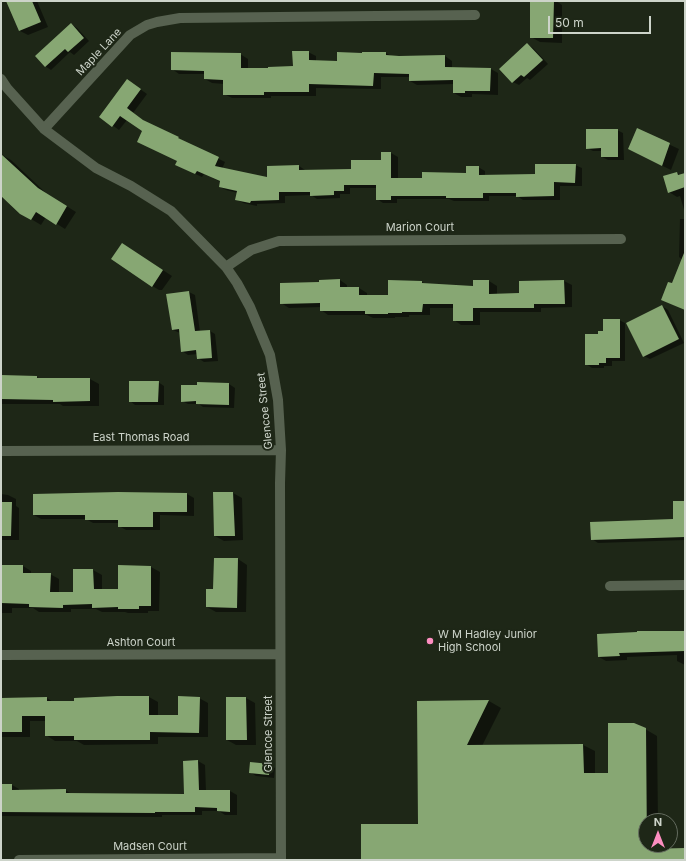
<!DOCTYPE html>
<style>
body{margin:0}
#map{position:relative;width:686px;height:861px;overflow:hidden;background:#1e2717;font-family:Inter,sans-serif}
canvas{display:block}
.frame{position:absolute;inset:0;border:2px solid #cdd4ca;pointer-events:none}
.north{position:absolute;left:638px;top:813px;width:40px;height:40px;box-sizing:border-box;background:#1e2717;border:1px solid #646c5f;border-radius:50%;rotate:0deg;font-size:11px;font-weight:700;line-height:16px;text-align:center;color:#cdd4ca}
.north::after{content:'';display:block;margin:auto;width:14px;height:18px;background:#fd8ec0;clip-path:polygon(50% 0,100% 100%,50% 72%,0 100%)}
.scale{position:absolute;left:548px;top:16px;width:103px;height:18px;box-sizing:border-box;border:2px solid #cdd4ca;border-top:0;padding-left:5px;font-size:12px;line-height:14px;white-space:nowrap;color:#cdd4ca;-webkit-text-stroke:3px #1e2717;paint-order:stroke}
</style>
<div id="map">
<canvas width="686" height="861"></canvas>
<div class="frame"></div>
<div class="north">N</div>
<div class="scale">50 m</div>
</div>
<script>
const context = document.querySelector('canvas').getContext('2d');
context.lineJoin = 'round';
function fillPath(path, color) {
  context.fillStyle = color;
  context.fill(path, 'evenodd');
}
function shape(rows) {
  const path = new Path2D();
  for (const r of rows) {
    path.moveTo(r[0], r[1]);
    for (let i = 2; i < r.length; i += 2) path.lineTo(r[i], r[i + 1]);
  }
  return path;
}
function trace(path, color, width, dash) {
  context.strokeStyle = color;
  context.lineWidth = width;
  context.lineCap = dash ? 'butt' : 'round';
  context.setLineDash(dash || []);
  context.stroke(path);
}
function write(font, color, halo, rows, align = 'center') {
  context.font = font + ' Inter,sans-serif';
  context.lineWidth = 4;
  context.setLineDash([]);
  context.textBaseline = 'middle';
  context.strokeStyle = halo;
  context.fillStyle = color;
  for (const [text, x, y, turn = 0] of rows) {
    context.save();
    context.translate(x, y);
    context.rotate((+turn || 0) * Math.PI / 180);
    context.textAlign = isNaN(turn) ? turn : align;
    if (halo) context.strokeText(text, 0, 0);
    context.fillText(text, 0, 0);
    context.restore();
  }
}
const shadow = shape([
 [7,1,37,1,48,27,28,35,20,31],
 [531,1,556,1,562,5,562,43,540,42,531,37],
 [71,24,77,28,89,41,74,55,70,52,51,70,45,66],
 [527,44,533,48,548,64,530,80,527,78,519,85,513,82],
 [308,52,316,56,316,62,338,62,363,54,363,53,386,53,393,57,445,56,452,61,452,68,491,69,498,73,498,95,472,94,472,97,461,97,454,93,454,84,417,85,410,81,410,77,381,77,381,89,316,88,316,96,271,96,271,98,232,98,224,94,224,84,212,83,205,79,205,74,179,74,172,69,240,54,248,59,248,69,294,67],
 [133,84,147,94,133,113,147,123,225,162,222,169,268,179,299,166,305,170,305,171,352,170,382,161,382,153,391,153,398,157,398,179,422,179,467,174,478,167,485,171,485,176,536,175,575,165,582,168,582,186,560,186,560,200,523,200,517,196,489,196,489,201,454,201,449,199,397,199,397,203,383,203,377,199,377,188,350,188,350,194,340,194,340,198,317,199,311,195,285,196,285,203,257,204,257,206,243,203,236,199,238,193,226,190,220,187,221,182,204,174,202,177,176,165,178,161,143,131,127,120,119,130,101,117],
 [617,130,623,133,624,160,608,160,602,157,602,151,593,151,587,148],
 [638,130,679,149,671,170,638,154],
 [2,155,11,160,47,194,76,212,65,229,46,217,41,225,21,213,1,195],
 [677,173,681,175,685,174,685,213,680,196,677,197,669,192],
 [680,219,685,219,685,310,662,300,673,285,683,260,679,257],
 [123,244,172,276,162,290,159,290,149,284],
 [340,280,347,285,347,288,359,288,367,293,367,296,389,296,422,282,427,285,474,287,474,281,489,281,497,286,497,294,521,294,520,282,564,281,572,285,572,307,541,308,541,312,480,312,480,325,461,325,454,320,454,308,430,308,430,315,409,315,409,317,395,317,395,318,373,318,367,315,328,315,321,310,321,307,289,308,281,303,320,283],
 [189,292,195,295,200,332,210,331,215,334,218,361,204,362,198,358,198,354,188,355,182,351,180,333,173,330],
 [662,306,668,310,684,343,650,359,644,356],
 [619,320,625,323,625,361,612,361,612,366,604,366,604,368,592,368,586,364,604,332],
 [1,376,36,377,41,379,90,379,99,384,99,406,63,406,60,404,1,404],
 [158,382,164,386,164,405,135,405,130,401],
 [229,384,235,388,234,408,203,407,199,404,188,404,182,401],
 [214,493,233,493,242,498,243,540,224,541,215,536],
 [1,494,8,495,16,499,16,506,19,508,19,540,1,540],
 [187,494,194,498,194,516,160,515,160,530,126,530,119,526,119,523,93,523,86,519,41,519,34,515],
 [685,502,685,540,598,543,592,539,674,520],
 [238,559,247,565,246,612,216,612,207,607,214,590],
 [23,566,31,571,31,574,50,574,59,579,59,593,74,593,93,570,102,575,102,590,119,590,119,566,151,567,160,572,159,611,148,611,148,613,128,613,125,612,102,612,96,609,71,609,71,612,39,612,33,608,12,608,12,613,1,613,1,589],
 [685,631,685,665,677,661,677,655,627,657,627,660,606,661,599,657],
 [149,697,158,702,158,716,179,716,199,698,208,703,208,737,158,737,158,744,84,745,77,741,55,741,46,735,46,721,30,721,30,737,1,737,2,699,47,698,53,702,75,702],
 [227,698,246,698,255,703,256,745,236,745,227,740],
 [489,701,501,708,482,746,583,745,595,751,595,774,609,774,645,729,657,736,658,821,646,821,646,845,658,845,659,850,685,849,685,860,362,860,419,825,418,702],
 [198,761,205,765,206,791,230,791,237,795,237,815,225,815,219,811,202,811,202,815,162,815,162,817,1,816,1,785,12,785,19,789,19,791,65,790,72,794,185,795],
 [269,765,275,768,274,778,256,776,250,772]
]);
const building = shape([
 [6,1,32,1,41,22,19,31],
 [530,1,554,1,553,38,530,38],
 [71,23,84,38,68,52,65,49,45,67,35,56],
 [527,43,543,60,524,77,521,75,512,83,499,69],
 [292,51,309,51,309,60,337,61,337,52,362,53,362,52,386,52,386,55,399,56,445,55,445,67,491,68,490,91,465,91,465,93,453,93,453,80,409,81,409,74,374,73,373,86,309,84,309,92,264,92,264,95,223,95,223,80,204,79,204,71,171,70,171,52,241,53,241,68,268,68,268,67,293,66],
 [127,79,141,89,127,108,143,120,179,137,178,138,219,157,215,166,267,177,267,166,299,165,299,170,351,169,351,160,381,160,381,152,391,152,391,178,422,178,422,172,466,173,466,166,479,166,479,175,535,174,535,164,576,164,575,183,554,182,554,196,516,197,516,193,483,193,483,198,446,198,446,196,391,196,391,200,376,200,376,185,344,185,344,191,334,191,334,195,310,196,310,192,279,192,279,200,251,201,250,203,235,200,237,191,219,187,220,181,197,171,195,174,175,165,177,161,137,142,142,131,120,116,112,127,99,117],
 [637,128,670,143,662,166,628,149],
 [586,129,618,129,618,157,601,157,601,148,586,149],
 [1,154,38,188,67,206,56,225,36,212,31,220,20,214,1,196],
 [677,172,678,175,685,173,685,187,668,193,663,176],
 [122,243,163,270,152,287,111,259],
 [684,253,685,253,685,310,661,300,668,282,672,283],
 [340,279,340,287,359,287,359,295,388,295,388,280,422,281,422,283,473,286,473,280,489,280,489,294,519,293,519,281,564,280,565,304,534,304,534,308,473,308,473,321,453,321,453,304,423,304,422,312,402,312,402,313,388,313,388,314,365,314,365,311,320,311,320,303,280,304,280,283,319,282,319,280],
 [189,291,195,331,210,330,212,358,197,359,196,350,181,352,179,329,172,330,166,294],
 [662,305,679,339,643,357,626,323],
 [603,319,620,319,620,358,606,358,606,363,599,363,599,365,585,365,585,334,598,334,598,331,603,331],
 [1,375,37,376,37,378,90,378,90,401,53,402,53,400,1,399],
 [129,381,159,381,158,402,129,402],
 [197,382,229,383,229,405,196,404,196,401,181,402,181,385,197,385],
 [118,492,187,493,187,512,153,512,153,527,118,527,118,520,85,520,85,515,33,515,33,494],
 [213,492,233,492,235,536,214,536],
 [673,501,685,501,685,537,591,540,590,522,673,519],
 [1,502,12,502,11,536,1,536],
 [214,558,238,558,237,608,206,607,206,589,213,589],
 [1,565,23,565,23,573,51,573,50,592,73,592,73,569,93,569,94,589,118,589,118,565,151,566,151,606,139,606,139,609,118,609,118,607,92,608,92,604,63,605,63,608,29,607,29,604,1,603],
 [637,631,685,631,685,651,619,653,620,656,598,657,597,634,637,632],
 [117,696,149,696,149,715,178,715,178,696,200,697,199,733,150,732,150,740,74,740,74,736,45,736,45,716,22,716,22,732,1,732,1,698,47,697,47,701,74,701,74,698],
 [226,697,246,697,247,740,226,740],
 [489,700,467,745,583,744,584,773,608,773,608,723,634,723,646,728,647,849,685,848,685,860,361,860,361,824,418,824,417,701],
 [198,760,199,790,230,790,230,812,217,811,217,808,195,807,195,812,155,812,155,813,1,812,1,784,12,784,12,790,66,789,66,793,184,794,183,761],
 [250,762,270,764,269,775,249,773]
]);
const street = shape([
 [1,79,7,88,44,129,96,168,131,186,171,211,226,267,237,283,250,307,270,355,278,400,281,450,280,483,281,860],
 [44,129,130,35,147,25,157,22,180,18,475,15],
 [226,267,251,250,279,241,621,239],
 [1,451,281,450],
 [610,586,685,585],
 [1,655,280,654],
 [19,860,281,858]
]);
const markers = [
 [430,641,4,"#fd8ec0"]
];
const streetNames = [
 ["Maple Lane",99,52,-47],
 ["Marion Court",420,228],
 ["Glencoe Street",265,411,-96],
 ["East Thomas Road",141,438],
 ["Ashton Court",141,643],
 ["Glencoe Street",269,734,-90],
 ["Madsen Court",150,847]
];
const poiNames = [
 ["W M Hadley Junior",438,635],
 ["High School",438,648]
];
fillPath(shadow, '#0007');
fillPath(building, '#87a773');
trace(street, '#576250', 10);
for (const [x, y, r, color] of markers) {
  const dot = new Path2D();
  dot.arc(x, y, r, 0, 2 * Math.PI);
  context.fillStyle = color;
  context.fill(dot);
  trace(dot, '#1e2717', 1.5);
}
write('11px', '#cdd4ca', '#1e2717', streetNames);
write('11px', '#cdd4ca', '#1e2717', poiNames, 'left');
</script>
